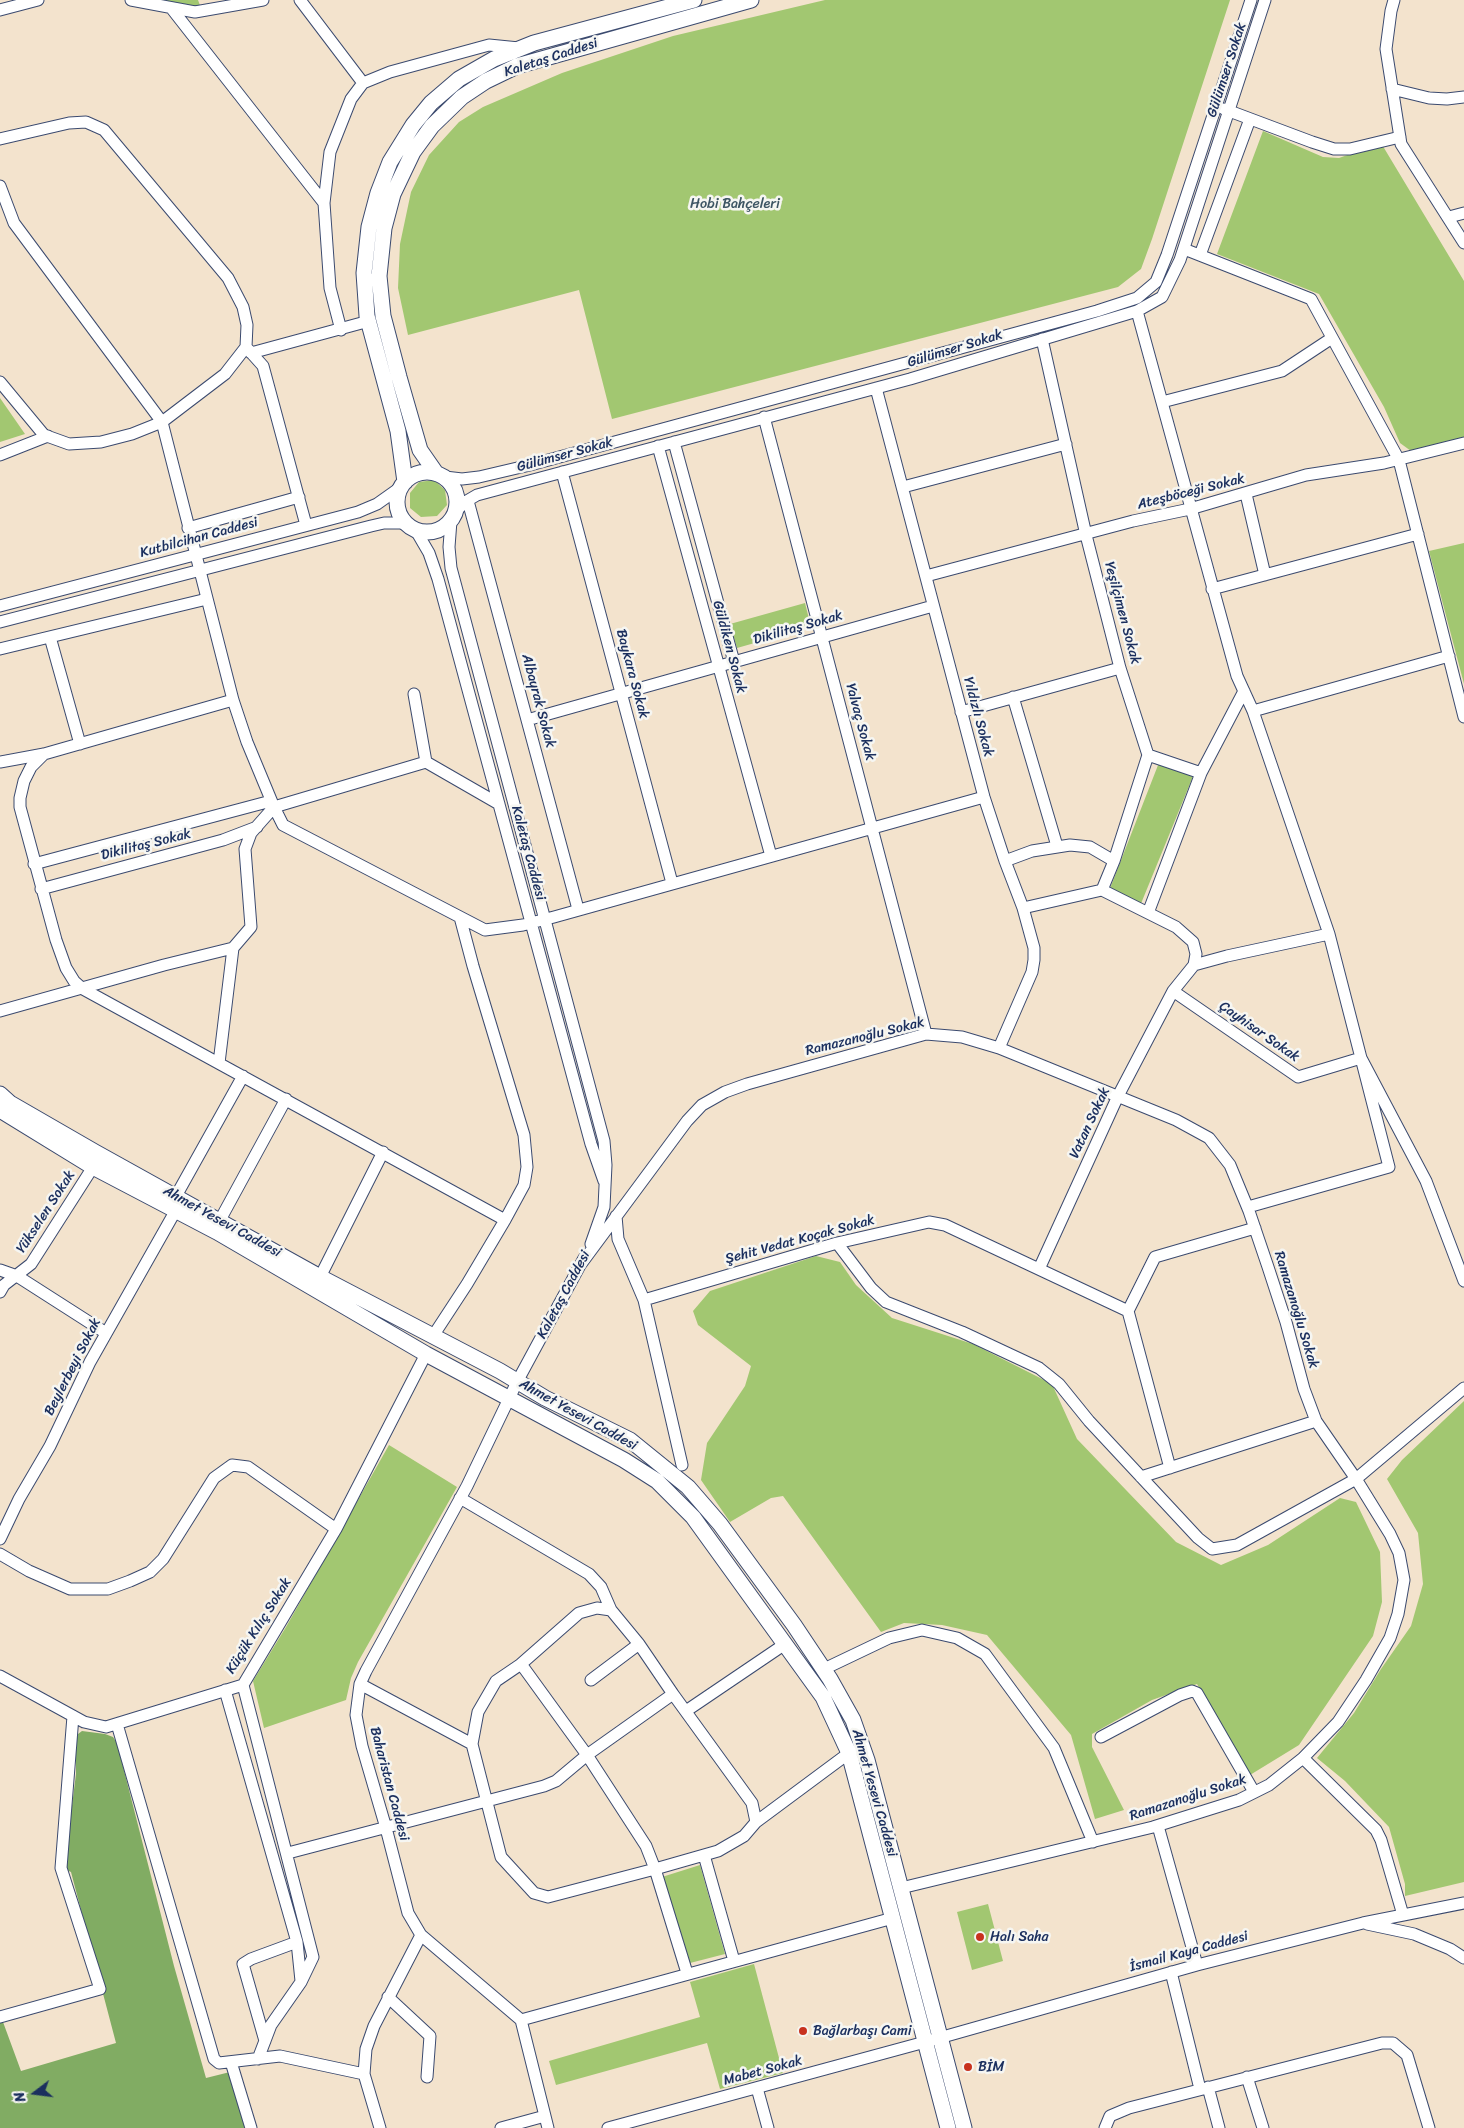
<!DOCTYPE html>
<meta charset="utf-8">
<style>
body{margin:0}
#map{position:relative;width:1464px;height:2128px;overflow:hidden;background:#f3e3cd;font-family:Sriracha,sans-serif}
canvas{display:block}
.north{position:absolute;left:10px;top:2068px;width:50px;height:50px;-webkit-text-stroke:4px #f6f6f2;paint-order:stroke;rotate:255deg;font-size:14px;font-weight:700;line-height:20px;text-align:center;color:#1b2f5e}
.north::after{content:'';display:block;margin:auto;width:18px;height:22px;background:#1b2f5e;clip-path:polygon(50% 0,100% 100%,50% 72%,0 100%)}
</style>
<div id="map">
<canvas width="1464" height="2128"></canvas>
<div class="north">N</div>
</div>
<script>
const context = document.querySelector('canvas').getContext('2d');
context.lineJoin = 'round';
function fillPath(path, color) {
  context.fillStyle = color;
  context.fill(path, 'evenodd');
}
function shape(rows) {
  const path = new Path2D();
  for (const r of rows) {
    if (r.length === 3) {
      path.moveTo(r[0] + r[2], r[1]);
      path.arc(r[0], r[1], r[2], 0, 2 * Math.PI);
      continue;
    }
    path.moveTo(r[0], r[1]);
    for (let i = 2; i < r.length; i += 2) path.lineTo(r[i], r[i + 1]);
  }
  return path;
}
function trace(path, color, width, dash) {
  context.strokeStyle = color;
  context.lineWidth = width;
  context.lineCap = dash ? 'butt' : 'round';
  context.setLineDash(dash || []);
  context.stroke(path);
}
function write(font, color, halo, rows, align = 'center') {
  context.font = font + ' Sriracha,sans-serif';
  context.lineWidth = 5;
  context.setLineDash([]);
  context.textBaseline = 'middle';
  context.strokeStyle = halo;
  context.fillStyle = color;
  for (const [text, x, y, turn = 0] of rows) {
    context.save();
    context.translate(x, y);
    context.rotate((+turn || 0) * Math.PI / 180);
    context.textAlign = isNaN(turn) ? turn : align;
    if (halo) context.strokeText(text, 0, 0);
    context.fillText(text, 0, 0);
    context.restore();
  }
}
const green = shape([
 [157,0,198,0,201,8],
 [825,0,1230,0,1152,239,1141,269,1118,287,612,419,579,290,408,335,398,288,400,244,411,192,429,155,459,122,483,107,562,73,673,36],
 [1263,131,1323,157,1339,158,1381,143,1464,281,1464,437,1411,451,1400,443,1384,407,1319,294,1217,254],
 [0,398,25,434,0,442],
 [434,480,445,490,447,505,437,516,421,517,410,508,410,493,419,482],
 [1464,543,1464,684,1429,551],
 [805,603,811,627,737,648,730,624],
 [1160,760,1194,774,1140,906,1109,891],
 [816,1256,840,1262,856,1285,892,1318,973,1344,1052,1384,1077,1439,1176,1542,1221,1565,1268,1545,1340,1498,1356,1502,1380,1552,1382,1602,1373,1636,1299,1745,1250,1775,1197,1684,1152,1700,1092,1734,1092,1747,1124,1810,1095,1819,1071,1735,987,1635,942,1625,904,1623,881,1632,783,1496,771,1498,730,1522,701,1480,707,1443,745,1386,751,1366,698,1325,693,1311,710,1291],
 [1464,1401,1464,1882,1405,1896,1405,1884,1389,1827,1345,1781,1317,1758,1354,1713,1381,1669,1411,1626,1423,1584,1418,1533,1387,1479,1402,1460],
 [389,1445,457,1487,358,1662,351,1678,346,1700,264,1728,253,1681,286,1627],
 [700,1865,725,1954,690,1963,662,1877],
 [988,1904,1003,1961,972,1970,957,1912],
 [754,1964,783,2073,720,2089,707,2043,556,2085,549,2061,700,2017,690,1982]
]);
const forest = shape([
 [82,1731,105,1734,113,1737,117,1743,174,1966,206,2078,230,2072,246,2128,0,2128,0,2022,3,2022,21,2071,116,2043,71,1872,64,1869,76,1774,76,1742,78,1734]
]);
const minor = shape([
 [131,0,195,12,263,0],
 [300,0,363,83],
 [1394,0,1391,11,1386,49,1401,144,1464,243],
 [172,9,324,203],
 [0,10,38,0],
 [1392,89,1429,98,1447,99,1464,97],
 [1224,109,1312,142,1334,149,1350,149,1400,137],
 [0,139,69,123,86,122,104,130,228,278,243,307,247,325,246,347,225,374,162,422,132,434,101,442,69,444,44,435,0,382],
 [0,186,14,223,162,422,233,700,247,742,274,807,283,825,485,930,523,925,554,917,984,797],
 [1449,217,1464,213],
 [1184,249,1311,299,1399,460,1464,717],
 [1200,255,1250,119],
 [1137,311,1237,676,1253,711,1329,934,1361,1058,1426,1181,1464,1281],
 [341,330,330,288,324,203,330,152,351,99,363,83,390,72,489,45,519,48],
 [1042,339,1086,535,1120,668,1148,755,1114,861,1102,890],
 [246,347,263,366,306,525],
 [251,353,369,321],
 [876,388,984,797,1005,861,1023,908,1034,948,1034,960,1032,972,999,1048],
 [1162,402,1282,371,1332,338],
 [764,417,926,1034],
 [674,442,734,662],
 [658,446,771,856],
 [0,455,48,436],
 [562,472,672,883],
 [445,477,462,479,479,477,530,465,1097,311,1137,298,1156,282,1167,255,1251,0],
 [903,487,1066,444],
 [1246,494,1265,575],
 [468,501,578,909],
 [455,512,465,502,477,495,910,379,1137,311,1162,297,1180,260,1265,0],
 [451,521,449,547,451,568,604,1141,606,1165,604,1207,591,1244],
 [188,528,299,497],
 [415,529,429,553,438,579,591,1144,604,1181],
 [926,576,1133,521,1190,509,1306,475,1384,463,1464,443],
 [1212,589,1418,534],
 [0,606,358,512,377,504,401,487],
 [0,622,371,526,384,523,406,523],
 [50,637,80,744],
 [0,649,207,599],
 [414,694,426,762,499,804],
 [1013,697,1057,846],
 [1253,711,1449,656],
 [961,712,1120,668],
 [527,720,933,606],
 [44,754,31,767,24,781,20,798,20,807,56,940,66,968,74,981,83,989,505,1220],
 [1148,755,1201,773],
 [0,762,44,754,233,700],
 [274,807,426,762],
 [1005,861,1032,851,1070,845,1090,847,1114,861],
 [34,864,271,801],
 [41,889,223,840,257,827],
 [1023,908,1102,890,1176,927,1193,942,1196,954,1194,965,1173,991,1118,1096,1039,1269],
 [1148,913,1201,773,1244,691],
 [1194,965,1227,956,1329,934],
 [1173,991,1298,1077,1361,1058,1389,1167,1248,1207],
 [0,1011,164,965,233,948],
 [219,1063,233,948,251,927,245,849,251,833,274,807],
 [176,1196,243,1076],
 [616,1216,618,1239,644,1300,682,1465],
 [220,1220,286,1099],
 [837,1243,871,1288,886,1302,962,1332,1039,1368,1059,1384,1089,1421,1198,1538,1212,1549,1237,1545,1356,1479,1464,1388],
 [581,1264,687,1121,702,1105,725,1092,747,1084,926,1034,962,1037,999,1048,1176,1120,1209,1138,1230,1165,1249,1211,1268,1267,1286,1322,1304,1389,1316,1421,1356,1479,1390,1534,1399,1553,1404,1580,1398,1614,1390,1638,1366,1680,1338,1722,1303,1758,1269,1785,1239,1800,1153,1827,901,1888],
 [0,1270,17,1276,106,1333],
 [320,1277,383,1152],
 [0,1292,4,1285,31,1264,93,1167],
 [644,1300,837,1243,929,1222,945,1225,1128,1311],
 [1128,1311,1155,1257,1255,1228],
 [1128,1311,1170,1468],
 [433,1336,467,1284,505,1220,524,1185,527,1167,524,1135,473,966,460,917],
 [1141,1477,1316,1421],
 [460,1498,589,1574,601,1587,611,1610],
 [0,1539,19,1499,50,1446,90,1362,176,1210],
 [0,1554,29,1571,70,1589,108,1589,130,1581,150,1572,163,1559,214,1478,232,1465,248,1467,336,1529],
 [521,1664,496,1681,478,1712,472,1744,501,1857,534,1893,548,1897,655,1869,687,1973],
 [824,1669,889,1638,922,1630,957,1638,985,1654,1054,1748,1093,1842],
 [0,1676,84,1722,106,1727,243,1685,336,1529,426,1354],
 [591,1680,639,1644],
 [360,1684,472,1744],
 [243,1685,313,1957,301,1982,271,2025,258,2059],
 [225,1690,297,1942,301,1981],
 [686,1711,785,1644],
 [117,1724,214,2059,219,2063,280,2056,364,2074,380,2128],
 [1101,1737,1180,1695,1192,1691,1197,1693,1254,1792],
 [1303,1758,1376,1830,1381,1840,1403,1915],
 [756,1822,849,1753],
 [1158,1826,1197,1965],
 [288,1853,544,1786,556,1781,587,1755,673,1694,639,1644,611,1610,597,1608,579,1613,521,1664,587,1755,646,1846,655,1869,718,1851,744,1836,756,1822,752,1803,673,1694],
 [704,1855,734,1961],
 [1367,1924,1414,1934,1450,1949,1464,1958],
 [1171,1972,1200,2089],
 [388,1997,430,2036,427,2077],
 [0,2017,100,1989,61,1868,73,1716],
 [521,2020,893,1918],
 [265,2041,243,1964,251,1959,297,1942],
 [231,2062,251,2128],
 [364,2074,366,2049,374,2026,421,1935],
 [1247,2077,1263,2128],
 [1208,2087,1219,2128],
 [757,2088,768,2128],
 [501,2128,545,2116],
 [548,2128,521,2020,421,1935,408,1913,386,1828,362,1746,356,1715,360,1684,366,1671,467,1486,517,1382,584,1258],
 [608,2128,925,2042,1197,1965,1363,1923,1464,1903],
 [1105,2128,1110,2116,1129,2108,1382,2043,1393,2043,1407,2055,1429,2128]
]);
const major = shape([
 [427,502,30],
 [436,473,420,450,399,377,383,316,379,276,384,228,393,194,413,152,432,126,462,97,486,81,517,66,751,0],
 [405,482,398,431,367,316,364,273,369,227,378,193,390,162,413,125,431,103,459,79,494,59,534,43,694,0],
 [0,1094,10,1103,95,1152,320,1277,500,1371,545,1398,630,1440,688,1487,720,1524,794,1625,830,1679,853,1720,867,1760,882,1817,964,2128],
 [0,1110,93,1167,217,1232,426,1354,624,1460,657,1481,693,1517,823,1697,849,1753,948,2128]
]);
const markers = [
 [980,1937,5,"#c8321e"],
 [803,2031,5,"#c8321e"],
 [968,2067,5,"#c8321e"]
];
const streetNames = [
 ["Kaletaş Caddesi",551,58,-18],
 ["Gülümser Sokak",1227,70,-72],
 ["Gülümser Sokak",955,349,-17],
 ["Gülümser Sokak",565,455,-15],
 ["Ateşböceği Sokak",1191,492,-14],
 ["Kutbilcihan Caddesi",199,538,-15],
 ["Yeşilçimen Sokak",1122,613,75],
 ["Dikilitaş Sokak",798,628,-16],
 ["Güldiken Sokak",729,647,75],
 ["Baykara Sokak",632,674,75],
 ["Albayrak Sokak",538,701,75],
 ["Yıldızlı Sokak",978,717,75],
 ["Yalvaç Sokak",860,722,75],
 ["Dikilitaş Sokak",146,845,-14],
 ["Kaletaş Caddesi",528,853,75],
 ["Çayhisar Sokak",1259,1032,35],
 ["Ramazanoğlu Sokak",865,1037,-14],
 ["Vatan Sokak",1090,1123,-65],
 ["Yükselen Sokak",46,1212,-57],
 ["Ahmet Yesevi Caddesi",222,1222,29],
 ["Şehit Vedat Koçak Sokak",800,1240,-15],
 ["Kaletaş Caddesi",564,1295,-62],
 ["Ramazanoğlu Sokak",1296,1310,73],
 ["Beylerbeyi Sokak",73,1367,-63],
 ["Ahmet Yesevi Caddesi",578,1415,29],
 ["Küçük Kılıç Sokak",259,1626,-58],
 ["Baharistan Caddesi",389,1784,75],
 ["Ahmet Yesevi Caddesi",874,1793,74],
 ["Ramazanoğlu Sokak",1188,1798,-18],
 ["İsmail Kaya Caddesi",1189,1952,-15],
 ["Mabet Sokak",763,2071,-15]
];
const parkNames = [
 ["Hobi Bahçeleri",735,204]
];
const poiNames = [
 ["Halı Saha",990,1937],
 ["Bağlarbaşı Cami",813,2031],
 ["BİM",978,2067]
];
fillPath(green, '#a2c771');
fillPath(forest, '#81ac63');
trace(minor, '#3b4a6f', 13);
trace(major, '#3b4a6f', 17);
trace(minor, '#fff', 11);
trace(major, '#fff', 15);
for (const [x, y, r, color] of markers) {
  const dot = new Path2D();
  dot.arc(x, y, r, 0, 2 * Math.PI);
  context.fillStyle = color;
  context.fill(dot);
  trace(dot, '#f6f6f2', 2);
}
write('14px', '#1b2f5e', '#f6f6f2', streetNames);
write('14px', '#3d5563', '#f6f6f2', parkNames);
write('14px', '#1b2f5e', '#f6f6f2', poiNames, 'left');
</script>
